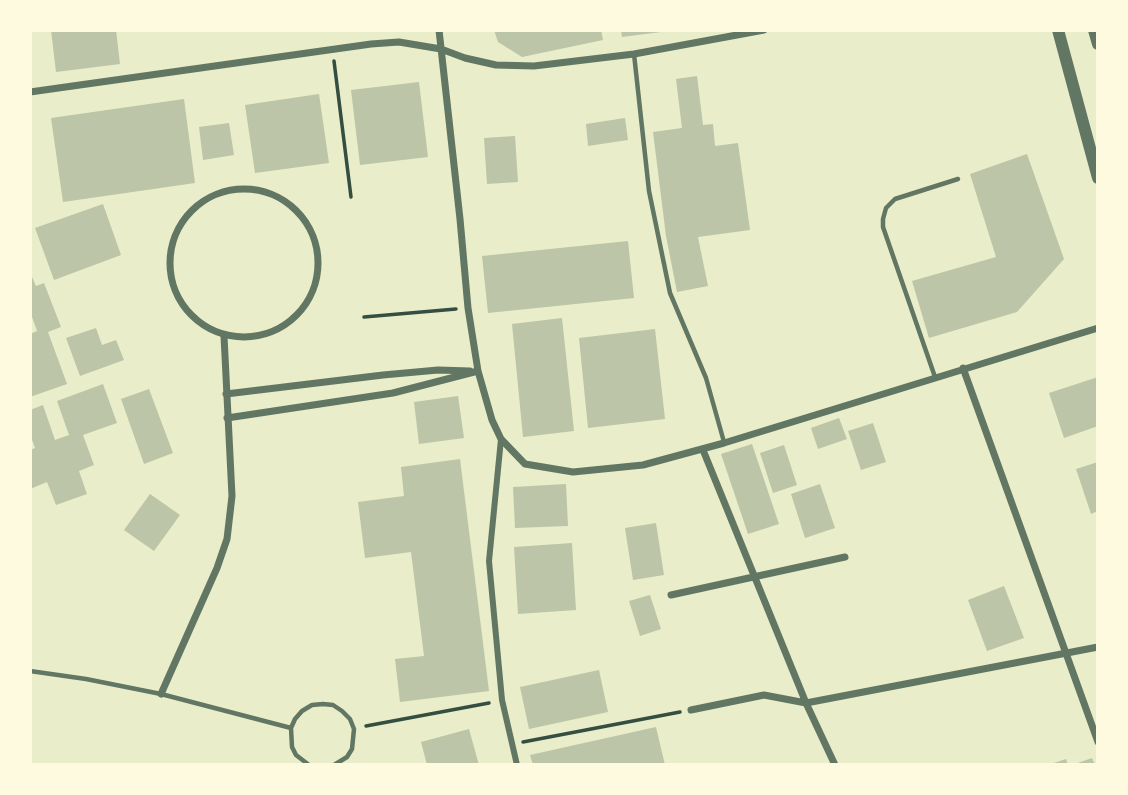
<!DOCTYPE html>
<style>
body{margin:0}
#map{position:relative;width:1128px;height:795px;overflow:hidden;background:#e9edc9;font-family:Rubik,sans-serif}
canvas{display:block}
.frame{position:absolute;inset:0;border:32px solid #fefae0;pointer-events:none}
</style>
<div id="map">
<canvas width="1128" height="795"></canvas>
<div class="frame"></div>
</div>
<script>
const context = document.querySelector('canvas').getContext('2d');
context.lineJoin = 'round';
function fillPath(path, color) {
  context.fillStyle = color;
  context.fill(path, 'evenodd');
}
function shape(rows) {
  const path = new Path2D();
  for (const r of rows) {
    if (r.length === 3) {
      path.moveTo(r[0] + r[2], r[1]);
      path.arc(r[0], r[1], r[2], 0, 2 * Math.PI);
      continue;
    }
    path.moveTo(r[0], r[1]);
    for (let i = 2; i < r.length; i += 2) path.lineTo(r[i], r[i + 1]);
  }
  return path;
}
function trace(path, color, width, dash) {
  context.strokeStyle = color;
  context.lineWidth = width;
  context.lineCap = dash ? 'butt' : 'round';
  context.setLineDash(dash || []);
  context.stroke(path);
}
const building = shape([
 [51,30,116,30,120,64,56,72],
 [494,30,601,30,603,40,522,57,498,42],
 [621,30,669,30,669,31,622,37],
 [697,76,703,125,713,124,715,146,738,143,750,230,698,237,708,286,677,292,666,236,653,132,682,128,676,79],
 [419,82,428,157,360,165,351,90],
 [319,94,329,163,255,173,245,105],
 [184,99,195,183,63,202,51,118],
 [625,118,628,140,588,146,586,124],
 [229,123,234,155,203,160,199,127],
 [515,136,518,182,487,184,484,138],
 [1027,154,1064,259,1017,312,929,338,912,281,996,257,970,174],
 [103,204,121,255,54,280,35,228],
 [628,241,634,298,488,313,482,256],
 [32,277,36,286,44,283,61,327,48,332,67,384,30,397,30,334,37,331,30,311,30,278],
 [562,318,574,431,523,437,512,324],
 [96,328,102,345,116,340,124,360,80,376,66,338],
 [655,329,665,419,588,428,579,338],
 [1098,377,1098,426,1064,438,1049,393],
 [103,384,117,423,83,435,94,465,79,471,87,494,56,505,47,482,30,489,30,450,35,448,30,434,30,410,43,405,55,440,69,435,57,401],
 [149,389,173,453,144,464,121,399],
 [458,396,464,438,419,444,414,402],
 [839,418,847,439,818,449,811,428],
 [873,423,886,462,861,470,848,431],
 [752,444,779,524,748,534,721,454],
 [784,445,797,485,773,493,760,453],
 [460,459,489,691,400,702,395,659,424,656,411,552,365,558,358,502,404,496,401,467],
 [1098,462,1098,511,1091,514,1076,469],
 [566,484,568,526,515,528,513,487],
 [820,484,835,528,805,538,791,494],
 [150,494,180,515,154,551,124,530],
 [656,523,664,575,633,580,625,528],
 [572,543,576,610,518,614,514,547],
 [1004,586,1024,638,987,651,968,600],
 [650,595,661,629,640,636,629,601],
 [599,670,608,712,529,729,520,687],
 [656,727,665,765,533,765,530,755],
 [469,729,479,765,427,765,421,742],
 [1092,758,1095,765,1072,765],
 [1066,759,1068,765,1048,765]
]);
const path = shape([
 [334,61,351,197],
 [364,317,456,309],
 [366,726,489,703],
 [523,742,680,712]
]);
const service = shape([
 [634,54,649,191,670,293,706,378,724,442],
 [935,377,883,227,883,219,886,208,895,199,958,179],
 [30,671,86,679,161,694,291,728],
 [309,765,296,755,292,747,291,728,295,719,302,711,312,705,323,704,333,705,342,711,350,719,354,729,352,749,347,757,334,765]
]);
const pedestrian = shape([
 [501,439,489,561,502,700,517,765]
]);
const minor = shape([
 [439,30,460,219,468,308,478,371,492,420,501,439,525,464,573,472,643,465,724,443,1098,328],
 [30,92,371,44,399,42,441,49,465,58,496,65,534,66,634,54,764,30],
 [244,263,74],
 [963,368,1098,742],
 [226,394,383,375,438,370,470,371],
 [227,418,393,393,478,371],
 [703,450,806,703,835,765],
 [671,595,845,557],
 [161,694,217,568,227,539,232,496,224,336],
 [691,710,764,695,806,703,1098,647]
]);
const tertiary = shape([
 [1058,30,1098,178],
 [1094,30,1098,44]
]);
fillPath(building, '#bcc5a7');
trace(path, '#344e41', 3.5);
trace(service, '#617663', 4.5);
trace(pedestrian, '#617663', 6);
trace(minor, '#617663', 7);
trace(tertiary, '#617663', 12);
</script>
